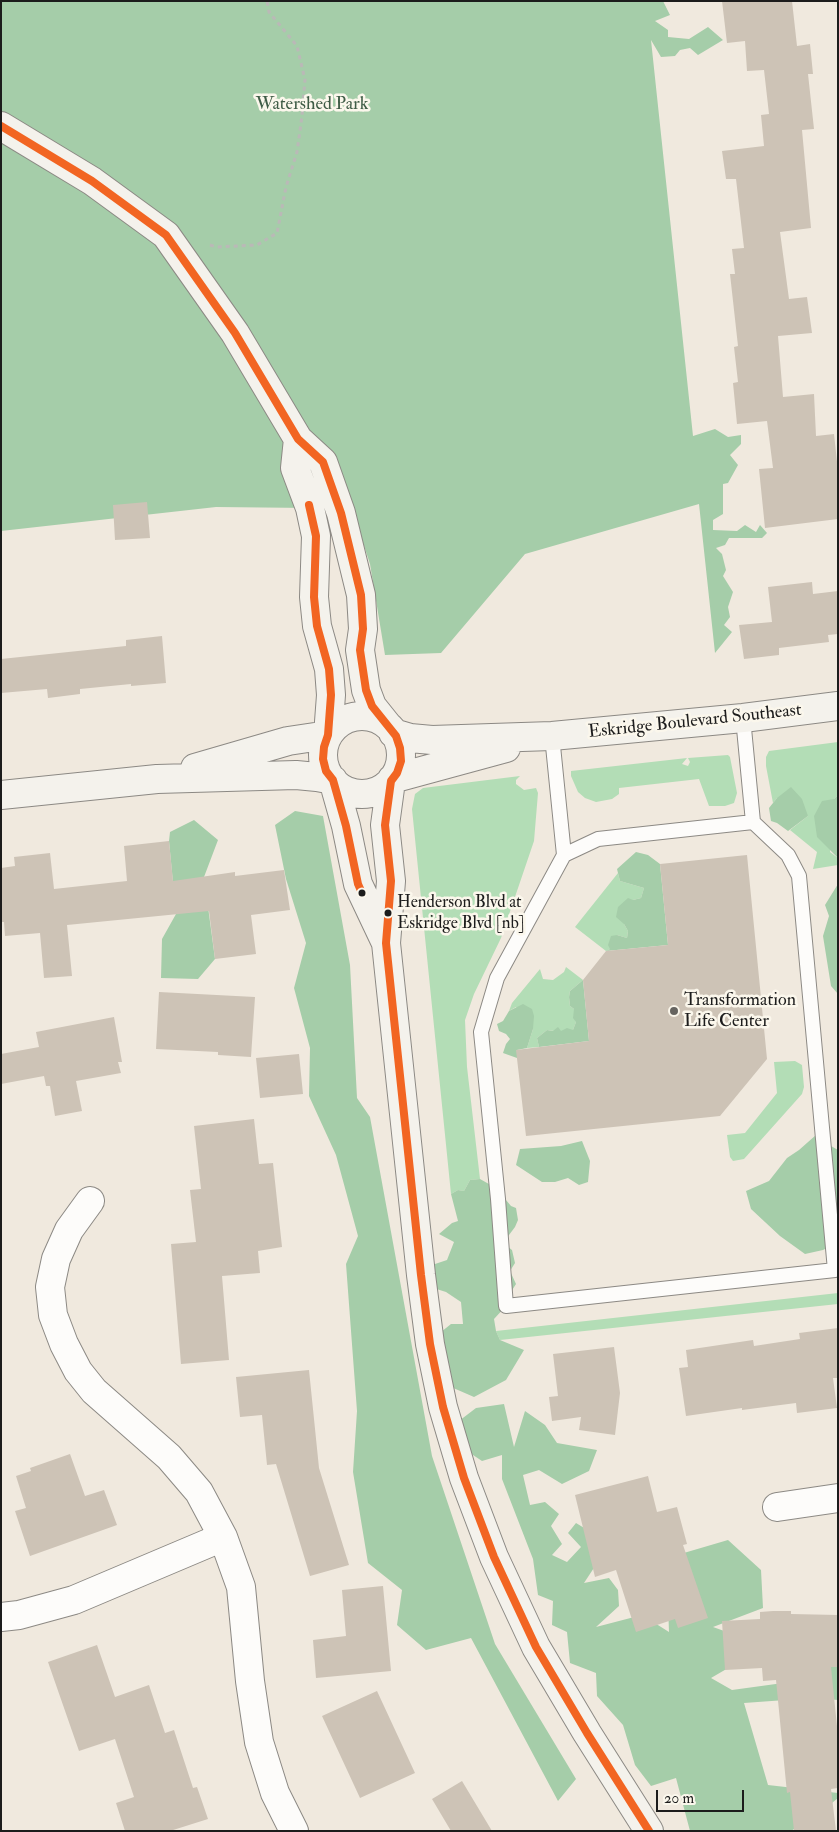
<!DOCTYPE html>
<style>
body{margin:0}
#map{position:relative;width:839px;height:1832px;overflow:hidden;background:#f0e9de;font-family:"IM FELL Double Pica",serif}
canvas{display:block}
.frame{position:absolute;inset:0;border:2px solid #1c1c1c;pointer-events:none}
.scale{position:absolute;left:656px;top:1790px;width:88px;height:22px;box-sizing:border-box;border:2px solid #1c1c1c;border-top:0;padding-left:6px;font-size:15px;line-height:18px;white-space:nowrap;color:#1c1c1c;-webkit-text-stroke:4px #fbf7ec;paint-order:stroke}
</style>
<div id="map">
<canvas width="839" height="1832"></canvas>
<div class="frame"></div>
<div class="scale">20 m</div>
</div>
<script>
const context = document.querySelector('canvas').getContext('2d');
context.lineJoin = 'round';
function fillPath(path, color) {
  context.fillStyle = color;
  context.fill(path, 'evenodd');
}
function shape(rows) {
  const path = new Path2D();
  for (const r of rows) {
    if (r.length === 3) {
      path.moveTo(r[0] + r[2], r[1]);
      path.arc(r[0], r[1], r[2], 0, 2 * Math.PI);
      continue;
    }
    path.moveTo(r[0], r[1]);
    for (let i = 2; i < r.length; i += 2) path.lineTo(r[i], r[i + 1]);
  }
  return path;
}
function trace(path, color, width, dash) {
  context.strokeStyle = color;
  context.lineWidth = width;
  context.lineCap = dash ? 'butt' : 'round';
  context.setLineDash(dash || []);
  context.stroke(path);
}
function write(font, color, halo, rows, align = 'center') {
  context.font = font + ' "IM FELL Double Pica",serif';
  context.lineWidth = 5;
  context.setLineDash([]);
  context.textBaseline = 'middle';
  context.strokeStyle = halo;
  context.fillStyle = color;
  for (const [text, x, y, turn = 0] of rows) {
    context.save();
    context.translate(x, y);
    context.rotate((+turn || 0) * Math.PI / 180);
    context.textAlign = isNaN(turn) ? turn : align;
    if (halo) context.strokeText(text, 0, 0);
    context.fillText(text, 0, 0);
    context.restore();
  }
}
const green = shape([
 [838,742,838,795,834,799,830,852,838,858,838,865,813,869,817,852,790,830,808,816,777,798,773,803,766,766,766,757,769,751],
 [728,755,730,757,737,793,734,803,725,806,709,806,699,779,619,788,619,794,612,799,596,802,585,798,578,792,571,776,571,771,687,758,682,764,688,766,690,762,688,758],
 [520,776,516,780,516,784,524,790,536,788,538,793,534,841,501,938,474,994,465,1020,467,1067,480,1179,470,1180,464,1191,458,1190,451,1194,412,809,415,794,423,788],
 [618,873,620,881,644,888,641,898,633,900,624,924,628,931,627,938,617,935,610,949,606,951,575,927],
 [566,967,583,980,570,991,569,997,570,1006,574,1009,576,1022,573,1030,561,1032,547,1030,537,1038,539,1047,527,1048,533,1029,516,1007,509,1011,512,1003,540,969,543,979,553,980,564,972],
 [795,1061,802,1065,804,1087,802,1094,744,1159,733,1161,730,1157,727,1135,745,1133,777,1093,774,1062],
 [838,1293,838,1304,500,1340,496,1331]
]);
const forest = shape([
 [1,1,663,1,670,15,655,21,668,30,668,37,689,39,708,27,723,40,698,55,690,48,680,50,675,56,661,57,651,40,693,436,715,429,728,437,741,435,741,444,730,455,738,465,728,483,723,484,723,514,713,520,713,530,737,531,745,525,756,532,760,525,767,533,762,538,729,538,725,545,716,548,722,554,726,570,723,576,733,592,728,607,730,617,724,625,732,632,715,653,699,504,525,554,441,653,385,655,370,564,349,500,310,508,216,507,1,531],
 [791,787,802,799,808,816,788,831,777,823,771,821,769,808,777,798],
 [838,795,838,858,817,837,814,816,822,801,834,799],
 [295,811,323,816,350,965,357,1098,370,1117,432,1456,495,1644,576,1779,558,1801,471,1638,426,1650,397,1625,402,1590,368,1563,353,1472,357,1411,346,1264,358,1236,336,1155,309,1096,310,1048,294,988,306,943,286,879,275,825],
 [194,820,218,840,204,877,215,959,198,979,161,978,162,939,176,914,169,841,170,832],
 [636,852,648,855,660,864,668,945,606,951,610,949,608,945,611,936,617,935,627,938,628,931,624,924,616,917,618,907,628,898,633,900,641,898,644,888,620,881,617,869],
 [838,884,838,994,831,986,823,936,829,916,825,905],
 [583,980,589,1041,539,1047,537,1038,547,1030,553,1031,558,1027,561,1031,567,1028,573,1030,576,1022,573,1018,574,1009,570,1006,569,997,570,991],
 [523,1004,532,1009,534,1016,533,1029,527,1048,517,1050,517,1058,503,1053,506,1044,510,1039,506,1034,499,1031,497,1024,503,1021,509,1011],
 [816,1135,822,1141,838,1150,838,1242,823,1250,805,1254,780,1236,751,1209,746,1191,769,1181,787,1158,799,1150],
 [582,1141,590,1161,588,1182,579,1185,568,1178,555,1182,542,1182,516,1165,520,1149,561,1146],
 [480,1179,496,1188,511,1206,516,1208,518,1220,515,1227,503,1243,512,1250,515,1263,510,1271,516,1284,509,1295,506,1306,494,1319,496,1331,500,1340,524,1350,506,1380,474,1397,451,1387,436,1336,451,1324,463,1324,461,1302,446,1292,427,1286,421,1275,435,1264,447,1260,454,1242,439,1234,452,1223,458,1221,451,1194,458,1190,464,1191,470,1180],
 [504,1404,514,1447,525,1411,545,1425,557,1443,597,1450,589,1471,562,1484,539,1470,523,1475,530,1505,545,1502,559,1514,551,1526,562,1544,552,1555,567,1562,581,1547,568,1533,576,1523,599,1537,605,1551,584,1583,609,1578,618,1590,619,1606,596,1627,642,1615,669,1632,668,1604,677,1555,728,1540,761,1570,763,1608,713,1627,727,1632,735,1664,711,1678,732,1690,805,1680,812,1667,838,1666,838,1700,813,1698,744,1703,768,1785,838,1793,838,1798,821,1812,791,1831,690,1831,676,1778,651,1786,635,1765,623,1725,597,1696,596,1673,570,1663,567,1632,552,1625,553,1601,538,1595,533,1559,502,1479,502,1455,482,1461,458,1445,455,1424,476,1408]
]);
const building = shape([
 [722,1,792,1,797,46,810,44,813,74,808,74,814,129,802,130,811,228,780,232,789,299,807,297,812,333,778,336,783,397,814,394,816,436,834,434,838,471,838,519,765,528,759,469,773,468,767,421,737,424,733,383,738,382,734,347,738,346,730,274,735,274,732,249,744,248,736,179,726,179,722,151,764,146,761,115,769,114,764,70,747,71,745,41,727,43],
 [147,502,150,538,115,540,113,505],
 [812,582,813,594,838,591,838,634,828,635,829,642,779,648,779,655,744,659,739,625,772,622,768,587],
 [162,636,166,683,131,686,131,684,80,689,80,694,48,698,47,689,1,693,1,659,126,646,126,640],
 [169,841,173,881,235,872,235,876,284,870,290,910,251,915,256,954,215,959,209,911,67,925,72,976,44,978,40,933,5,936,4,922,1,922,1,868,15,866,14,857,50,853,54,889,127,881,124,846],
 [747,855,767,1059,720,1116,526,1136,516,1050,589,1041,583,980,606,951,668,945,660,864],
 [159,992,255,997,251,1057,218,1055,218,1052,156,1049],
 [114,1017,122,1062,118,1062,121,1073,76,1081,82,1111,55,1116,50,1086,46,1086,44,1076,1,1084,1,1054,39,1047,36,1032],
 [299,1054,303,1094,260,1098,256,1058],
 [254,1119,259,1164,273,1163,282,1247,258,1251,260,1273,222,1276,229,1360,181,1364,171,1244,196,1242,190,1190,201,1189,194,1126],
 [838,1328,838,1378,833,1378,837,1408,797,1413,796,1403,742,1410,742,1408,686,1416,679,1368,688,1367,686,1350,753,1340,754,1346,800,1339,799,1333],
 [614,1347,620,1393,615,1435,579,1430,581,1417,552,1421,549,1397,558,1396,553,1354],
 [309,1370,319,1468,349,1565,310,1576,276,1464,267,1465,262,1415,240,1417,236,1377],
 [70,1454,85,1496,104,1490,117,1525,30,1556,15,1511,26,1508,16,1476,31,1471,30,1468],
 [648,1476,657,1512,677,1507,687,1544,683,1545,708,1618,678,1628,675,1619,636,1632,616,1570,595,1577,575,1495],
 [383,1586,391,1671,316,1678,313,1640,346,1636,342,1590],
 [773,1611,791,1611,791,1614,838,1615,838,1667,831,1667,838,1736,838,1788,831,1789,836,1831,794,1831,790,1792,787,1793,776,1680,763,1681,762,1668,725,1670,722,1621,760,1619,760,1612],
 [97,1645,115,1697,149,1685,165,1733,174,1730,193,1788,197,1787,208,1819,170,1831,125,1831,116,1803,134,1797,115,1739,79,1751,48,1662],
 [377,1691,415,1773,360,1798,322,1716],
 [462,1781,492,1831,451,1831,432,1799]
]);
const path = shape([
 [210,245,217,247,257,245,277,233,286,187,297,152,302,116,305,80,297,46,269,12,267,1]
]);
const lane = shape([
 [552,736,564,855,497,978,481,1032,498,1199,506,1306,835,1270,799,876,788,855,753,822,743,718],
 [564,855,598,839,753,822]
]);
const street = shape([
 [90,1201,69,1230,56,1259,50,1287,53,1315,64,1344,78,1371,94,1391,169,1457,199,1492,223,1537,241,1587,250,1681,259,1742,275,1793,294,1831],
 [777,1507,838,1498],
 [1,1617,19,1615,74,1600,223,1537]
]);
const secondary = shape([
 [1,126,92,181,166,235,235,333,298,439,323,462,341,513,361,595,363,629,360,650,366,690,372,706,388,726],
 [298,439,295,468,310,508,316,536,314,597,317,626,329,669,331,695,328,735],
 [362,755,39],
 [393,733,410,738,432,740,552,736,743,718,838,706],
 [195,768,288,741,328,735],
 [392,779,506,748],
 [333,780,346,826,358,884,385,941],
 [391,781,385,825,391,881,386,943,421,1275,430,1344,443,1407,464,1478,494,1557,536,1647,587,1733,649,1831],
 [1,795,157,779,296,775,317,777,333,780]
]);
const bus1 = shape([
 [1,126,92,181,166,235,235,333,298,439,323,462,341,513,361,595,363,629,360,650,366,690,372,706,396,736,400,748,401,761,397,773,391,781,385,825,391,881,386,943,421,1275,430,1344,443,1407,464,1478,494,1557,536,1647,587,1733,649,1831],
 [309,505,316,536,314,597,317,626,329,669,331,695,328,735,324,747,323,759,326,771,333,780,346,826,358,884,362,893]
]);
const markers = [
 [362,893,4.5,"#1c1c1c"],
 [388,913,4.5,"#1c1c1c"],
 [674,1011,5,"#666460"]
];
const busNames = [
 ["Henderson Blvd at",397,903],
 ["Eskridge Blvd [nb]",397,924]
];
const parkNames = [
 ["Watershed Park",312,105]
];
const streetNames = [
 ["Eskridge Boulevard Southeast",695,722,-6]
];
const poiNames = [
 ["Transformation",684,1001],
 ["Life Center",684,1022]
];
fillPath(green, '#b3ddb6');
fillPath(forest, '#a5cda9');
fillPath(building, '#cdc3b6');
trace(lane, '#8c8984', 16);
trace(street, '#8c8984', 30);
trace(secondary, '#8c8984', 30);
trace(path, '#bab9b7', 3, [4, 4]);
trace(lane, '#fdfcfa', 14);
trace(street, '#fdfcfa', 28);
trace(secondary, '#f4f2ec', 28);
trace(bus1, '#f26522', 8);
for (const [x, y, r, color] of markers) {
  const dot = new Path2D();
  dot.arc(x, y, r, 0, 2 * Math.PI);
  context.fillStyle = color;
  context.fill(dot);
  trace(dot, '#fbf7ec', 2);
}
write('17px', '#1c1c1c', '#fbf7ec', busNames, 'left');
write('18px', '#3f5c46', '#fbf7ec', parkNames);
write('18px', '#1c1c1c', '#fbf7ec', streetNames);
write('18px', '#1c1c1c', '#fbf7ec', poiNames, 'left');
</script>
